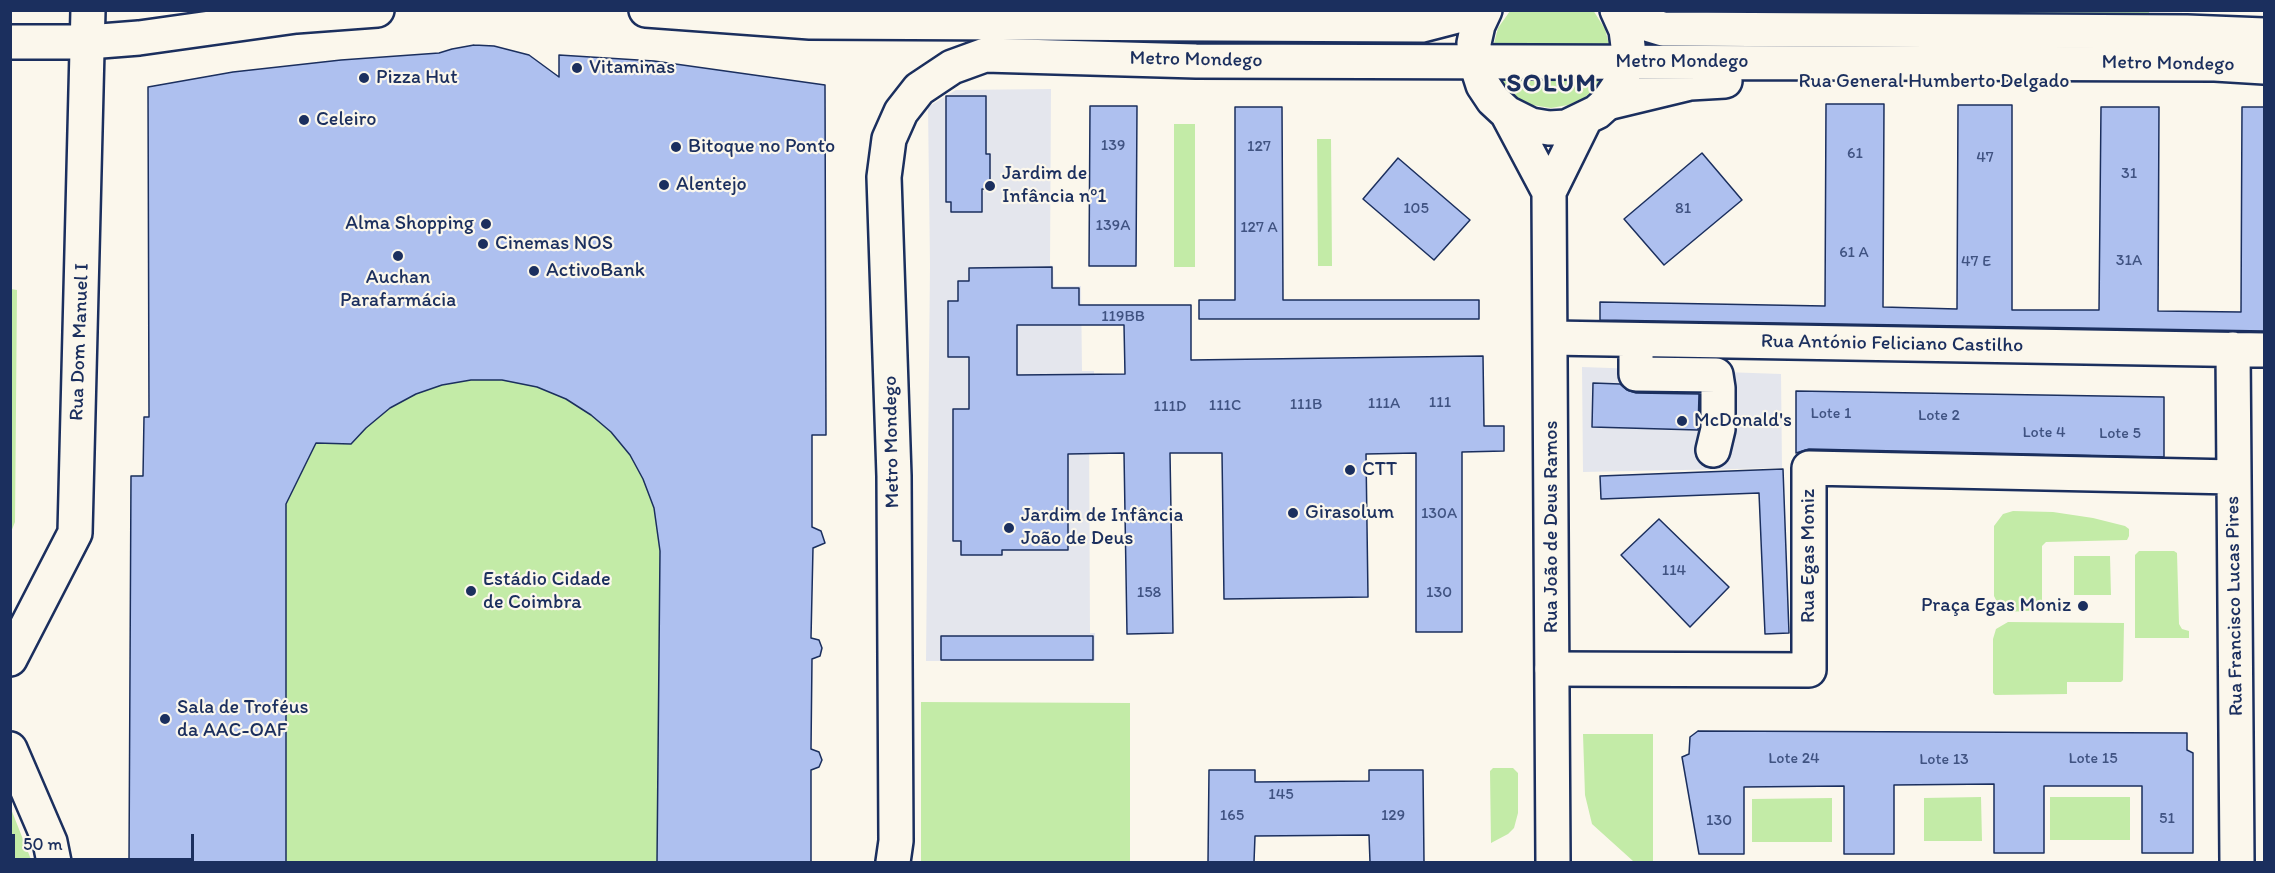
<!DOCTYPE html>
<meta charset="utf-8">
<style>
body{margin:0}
#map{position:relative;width:2275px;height:873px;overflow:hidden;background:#fbf7ec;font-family:Itim,sans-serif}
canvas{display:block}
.frame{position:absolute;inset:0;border:12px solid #1b2f5e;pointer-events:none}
.scale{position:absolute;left:12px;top:834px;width:182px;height:27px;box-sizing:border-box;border:3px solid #1b2f5e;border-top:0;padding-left:8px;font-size:18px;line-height:21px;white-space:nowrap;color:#1b2f5e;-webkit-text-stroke:4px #fbf7ec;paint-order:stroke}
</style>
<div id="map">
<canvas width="2275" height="873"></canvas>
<div class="frame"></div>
<div class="scale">50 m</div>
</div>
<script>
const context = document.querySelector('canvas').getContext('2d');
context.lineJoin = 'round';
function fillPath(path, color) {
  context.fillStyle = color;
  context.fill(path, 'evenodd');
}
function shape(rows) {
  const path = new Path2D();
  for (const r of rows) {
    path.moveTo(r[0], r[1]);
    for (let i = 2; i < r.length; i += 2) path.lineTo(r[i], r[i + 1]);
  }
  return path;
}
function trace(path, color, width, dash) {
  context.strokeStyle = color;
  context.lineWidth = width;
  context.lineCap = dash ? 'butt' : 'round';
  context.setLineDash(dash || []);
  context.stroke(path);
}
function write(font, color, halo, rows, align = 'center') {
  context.font = font + ' Itim,sans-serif';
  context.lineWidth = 4.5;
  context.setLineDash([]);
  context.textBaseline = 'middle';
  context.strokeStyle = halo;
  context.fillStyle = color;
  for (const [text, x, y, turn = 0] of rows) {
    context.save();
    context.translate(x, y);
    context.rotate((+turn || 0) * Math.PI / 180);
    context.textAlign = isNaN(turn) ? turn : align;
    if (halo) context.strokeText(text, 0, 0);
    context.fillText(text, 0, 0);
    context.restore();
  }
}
const built = shape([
 [1051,89,1050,265,1053,266,1054,286,1081,286,1082,371,1094,371,1095,422,1089,422,1090,633,1095,633,1095,661,926,661,930,266,928,107,956,90],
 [1582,367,1781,374,1782,468,1583,472]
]);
const green = shape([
 [1593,10,1605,29,1610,48,1493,47,1498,28,1510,11],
 [1775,10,2149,10,2149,13,1775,12],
 [1500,75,1602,75,1596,87,1584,98,1568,105,1551,108,1532,105,1516,97,1505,86],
 [1174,124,1195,124,1195,267,1174,267],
 [1317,139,1331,139,1332,266,1318,266],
 [11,289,17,290,15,522,11,532],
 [301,342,812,435,812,527,821,531,824,539,821,545,813,549,811,637,819,640,822,648,820,656,812,659,811,749,819,752,822,760,819,767,811,771,811,862,130,862,130,547,142,547,142,523,130,523,131,476,143,475,144,417,234,417],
 [2013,511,2053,512,2093,518,2125,526,2129,529,2129,536,2127,540,2046,542,2042,546,2042,610,2008,612,2000,608,1994,596,1994,526,2003,514],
 [2139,551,2174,551,2177,553,2179,624,2182,629,2189,631,2189,638,2135,638,2135,555],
 [2074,556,2110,556,2111,595,2074,595],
 [2008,622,2124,623,2123,680,2121,682,2067,682,2067,694,1995,695,1993,693,1993,639,1996,629],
 [921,702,1130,703,1130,862,921,862],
 [1583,734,1653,734,1653,862,1633,861,1592,824,1585,795],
 [1493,768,1513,768,1518,773,1518,813,1514,828,1508,834,1491,843,1490,771],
 [1981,797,1982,841,1924,841,1924,798],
 [2050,797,2130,797,2130,840,2050,840],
 [1832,798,1832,842,1752,842,1752,799],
 [11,809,32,862,11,862]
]);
const building = shape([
 [474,45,494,46,529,55,559,77,559,55,654,61,825,85,826,435,812,435,812,527,821,531,825,543,813,548,811,638,819,640,822,648,820,656,812,659,811,749,819,752,822,760,819,767,811,770,811,862,657,862,660,551,654,508,643,479,630,455,611,432,591,415,566,399,537,387,502,380,471,380,442,385,416,394,390,408,366,428,351,444,316,443,286,504,286,862,129,862,131,476,143,476,144,417,149,417,148,87,233,72,341,60,439,53,452,49,474,45],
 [946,96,986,96,986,154,990,154,990,189,982,189,982,212,951,212,951,202,946,202,946,96],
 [1826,104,1884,104,1883,307,1957,309,1958,105,2012,105,2012,310,2099,310,2101,107,2159,107,2158,311,2241,312,2242,107,2265,107,2265,331,1600,320,1600,302,1825,306,1826,104],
 [1090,106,1137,106,1136,266,1089,266,1090,106],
 [1235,107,1282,107,1283,300,1479,300,1479,319,1199,319,1199,300,1235,300,1235,107],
 [1702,153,1742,200,1664,265,1624,219,1702,153],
 [1398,158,1470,220,1434,260,1363,199,1398,158],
 [1052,267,1052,288,1079,288,1079,305,1191,305,1191,360,1483,356,1484,426,1504,426,1504,451,1462,452,1462,632,1416,632,1416,453,1366,454,1368,597,1224,599,1222,453,1170,453,1173,633,1127,634,1124,453,1068,454,1068,550,1002,550,1002,555,961,555,961,541,953,541,953,409,969,409,969,357,948,357,948,301,958,301,958,281,969,281,969,268,1052,267],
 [1017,325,1124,325,1125,374,1017,375,1017,325],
 [1593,383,1620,384,1627,390,1636,393,1699,394,1698,430,1592,427,1593,383],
 [1796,391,2164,397,2164,457,1809,449,1796,453,1796,391],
 [1783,469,1789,633,1765,634,1759,493,1601,499,1600,476,1783,469],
 [1659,519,1729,587,1690,627,1621,555,1659,519],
 [941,636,1093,636,1093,660,941,660,941,636],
 [1698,731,2187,733,2187,750,2193,753,2193,853,2142,853,2142,786,2044,786,2044,853,1994,853,1994,784,1894,785,1894,854,1844,854,1844,786,1744,787,1744,854,1699,854,1682,757,1689,754,1690,737,1698,731],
 [1209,770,1255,770,1255,782,1369,781,1369,770,1423,770,1424,862,1370,862,1369,835,1255,836,1254,862,1208,862,1209,770]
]);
const minor = shape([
 [1607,103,1690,83,1725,81],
 [1551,338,2264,350],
 [1636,340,1636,374,1716,375,1718,388,1718,429,1713,450],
 [2233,349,2237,862],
 [10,659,75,533,88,10],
 [1552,669,1809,670,1809,468,2234,477],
 [10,749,50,842,54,862],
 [893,862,896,841,894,476,884,177,889,139,901,112,919,89,952,67,985,55,1196,61,2215,64,2264,67]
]);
const major = shape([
 [646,10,810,22,1422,25,1480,10],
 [1485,10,1478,25,1474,43,1475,60,1483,85,1493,100,1507,113,1531,125,1549,128,1566,127,1597,112,1607,103,1620,84,1627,62,1628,46,1626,30,1617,10],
 [1620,16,1663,29,2187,32,2264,35],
 [10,42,88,42,139,38,296,16,377,10],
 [1507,113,1549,192],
 [1553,862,1549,192,1585,119]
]);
const markers = [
 [577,68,6,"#1b2f5e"],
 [364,78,6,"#1b2f5e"],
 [304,120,6,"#1b2f5e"],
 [676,147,6,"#1b2f5e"],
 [664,185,6,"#1b2f5e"],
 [990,186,6,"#1b2f5e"],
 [486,224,6,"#1b2f5e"],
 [483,244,6,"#1b2f5e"],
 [398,256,6,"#1b2f5e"],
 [534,271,6,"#1b2f5e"],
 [1682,421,6,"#1b2f5e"],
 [1350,470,6,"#1b2f5e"],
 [1293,513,6,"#1b2f5e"],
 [1009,528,6,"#1b2f5e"],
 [471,591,6,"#1b2f5e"],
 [2083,606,6,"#1b2f5e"],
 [165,719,6,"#1b2f5e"]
];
const numberNames = [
 ["139",1113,146],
 ["127",1259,147],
 ["61",1855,154],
 ["47",1985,158],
 ["31",2129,174],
 ["105",1416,209],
 ["81",1683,209],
 ["139A",1113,226],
 ["127 A",1259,228],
 ["61 A",1854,253],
 ["31A",2129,261],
 ["47 E",1976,262],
 ["119BB",1123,317],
 ["111",1440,403],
 ["111A",1384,404],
 ["111B",1306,405],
 ["111C",1225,406],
 ["111D",1170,407],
 ["Lote 1",1831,414],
 ["Lote 2",1939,416],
 ["Lote 4",2044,433],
 ["Lote 5",2120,434],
 ["130A",1439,514],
 ["114",1674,571],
 ["158",1149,593],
 ["130",1439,593],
 ["Lote 24",1794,759],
 ["Lote 15",2093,759],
 ["Lote 13",1944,760],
 ["145",1281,795],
 ["165",1232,816],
 ["129",1393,816],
 ["51",2167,819],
 ["130",1719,821]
];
const streetNames = [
 ["Metro Mondego",1196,60,1],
 ["Metro Mondego",1682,62],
 ["Metro Mondego",2168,64,1],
 ["Rua General Humberto Delgado",1934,82],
 ["Rua Dom Manuel I",80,342,-88],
 ["Rua António Feliciano Castilho",1892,344,1],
 ["Metro Mondego",892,442,-91],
 ["Rua João de Deus Ramos",1552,527,-90],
 ["Rua Egas Moniz",1809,556,-90],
 ["Rua Francisco Lucas Pires",2235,606,-91]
];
const poiNames = [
 ["Vitaminas",589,68],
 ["Pizza Hut",376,78],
 ["Celeiro",316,120],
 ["Bitoque no Ponto",688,147],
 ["Jardim de",1002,174],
 ["Infância nº1",1002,197],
 ["Alentejo",676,185],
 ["Alma Shopping",474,224,"right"],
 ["Cinemas NOS",495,244],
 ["ActivoBank",546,271],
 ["Auchan",398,278,"center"],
 ["Parafarmácia",398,301,"center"],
 ["McDonald's",1694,421],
 ["CTT",1362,470],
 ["Girasolum",1305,513],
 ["Jardim de Infância",1021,516],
 ["João de Deus",1021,539],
 ["Estádio Cidade",483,580],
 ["de Coimbra",483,603],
 ["Praça Egas Moniz",2071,606,"right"],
 ["Sala de Troféus",177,708],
 ["da AAC-OAF",177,731]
];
const districtNames = [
 ["SOLUM",1552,84]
];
fillPath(built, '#e4e6ed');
fillPath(green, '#c3eba7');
fillPath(building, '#aec0ef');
trace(building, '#1b2f5e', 1.5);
trace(minor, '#1b2f5e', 38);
trace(major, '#1b2f5e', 38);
trace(minor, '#fbf7ec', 33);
trace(major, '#fbf7ec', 33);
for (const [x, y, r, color] of markers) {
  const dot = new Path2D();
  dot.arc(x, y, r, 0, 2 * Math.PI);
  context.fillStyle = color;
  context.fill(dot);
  trace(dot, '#fbf7ec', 2);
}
write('16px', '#405382', null, numberNames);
write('20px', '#1b2f5e', '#fbf7ec', streetNames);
write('20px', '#1b2f5e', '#fbf7ec', poiNames, 'left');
context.letterSpacing = '1.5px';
write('bold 26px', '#1b2f5e', '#fbf7ec', districtNames);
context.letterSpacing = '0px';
</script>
